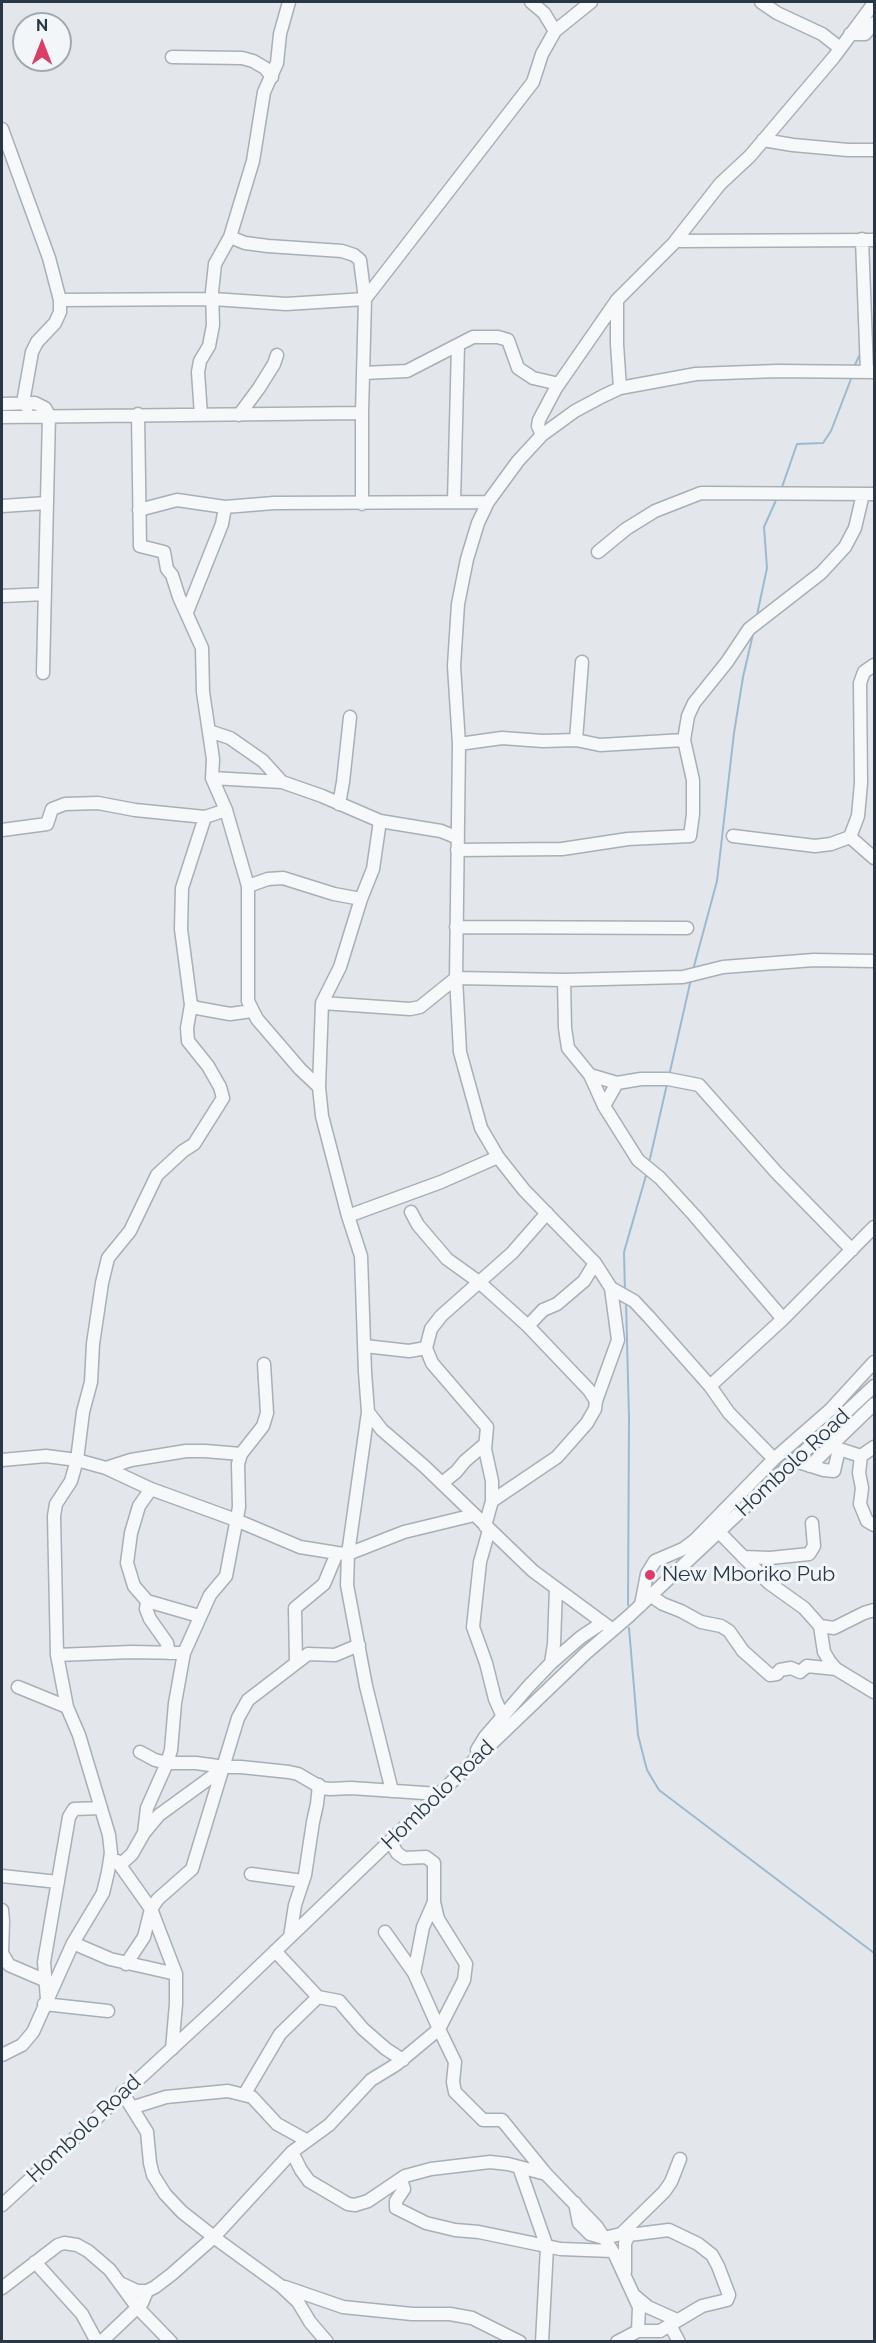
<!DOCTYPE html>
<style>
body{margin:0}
#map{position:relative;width:876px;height:2343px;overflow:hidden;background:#e3e7ec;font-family:Raleway,sans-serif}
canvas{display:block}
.frame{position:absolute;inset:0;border:3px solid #283746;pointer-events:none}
.north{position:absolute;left:12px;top:12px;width:60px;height:60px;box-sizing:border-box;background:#f3f6f9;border:2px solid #a2aab1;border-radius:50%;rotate:0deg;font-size:16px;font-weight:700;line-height:24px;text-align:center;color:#283746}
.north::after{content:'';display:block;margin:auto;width:21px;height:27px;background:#db3d67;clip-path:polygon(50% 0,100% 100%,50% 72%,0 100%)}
</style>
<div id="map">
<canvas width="876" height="2343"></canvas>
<div class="frame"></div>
<div class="north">N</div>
</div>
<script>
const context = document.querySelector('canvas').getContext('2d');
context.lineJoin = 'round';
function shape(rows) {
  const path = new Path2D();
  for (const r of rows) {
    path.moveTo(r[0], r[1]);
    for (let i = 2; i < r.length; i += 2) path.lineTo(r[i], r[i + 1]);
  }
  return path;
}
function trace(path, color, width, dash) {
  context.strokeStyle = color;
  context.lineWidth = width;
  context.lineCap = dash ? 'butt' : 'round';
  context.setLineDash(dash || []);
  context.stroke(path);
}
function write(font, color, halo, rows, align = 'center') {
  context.font = font + ' Raleway,sans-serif';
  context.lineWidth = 6;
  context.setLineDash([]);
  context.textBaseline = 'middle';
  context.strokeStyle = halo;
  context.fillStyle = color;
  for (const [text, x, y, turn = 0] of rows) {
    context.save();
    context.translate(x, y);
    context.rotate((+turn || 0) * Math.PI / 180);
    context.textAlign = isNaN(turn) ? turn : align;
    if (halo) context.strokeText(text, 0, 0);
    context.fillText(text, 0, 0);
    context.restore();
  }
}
const stream = shape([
 [873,345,874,343],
 [855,365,859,356],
 [781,490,797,444,823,443,831,431,851,379],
 [757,615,767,568,764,527,777,498],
 [693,970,717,881,734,733,743,677,753,634],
 [669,1076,691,979],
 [649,1163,667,1084],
 [625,1292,624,1252,647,1172],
 [626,1301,629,1418,628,1605],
 [629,1628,638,1735,647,1770,659,1790,874,1953]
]);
const minor = shape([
 [761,2,777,13,822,34,840,48],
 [555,31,591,2],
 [850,34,865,34,874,23],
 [172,57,242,58,253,61,265,68,272,77],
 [2,129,49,258,60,300,60,312,55,323,37,342,32,352,24,397,24,402,27,407],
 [763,140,793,145,848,150,874,150],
 [230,237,245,243,268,246,342,251,354,255,360,260,365,299,362,413,362,504],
 [862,239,867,372],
 [676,241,874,240],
 [60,300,213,299,286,304,365,299,533,82,542,54,555,31,544,13,531,2],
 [617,300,617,344,620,388],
 [363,373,407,371,473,337,498,337,508,340,518,368,533,378,559,384],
 [2,404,35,403,45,408,49,415,43,673],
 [138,414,140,546,164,552,167,569,172,575,179,597,202,648,203,692,213,759,212,778,226,810,248,886,248,1001,257,1019,300,1069,319,1087],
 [201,415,198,372,200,361,209,346,213,325,212,292,215,264,230,237,253,161,264,92,277,63,280,34,289,2],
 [239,415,259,388,274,364,277,355],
 [2,417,362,413],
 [542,435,538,426,539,420,556,388,617,300,673,244,720,184,750,156,834,57,874,3],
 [454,502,458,345],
 [2,506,47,503],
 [139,510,177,500,225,507,274,503,488,502],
 [598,552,626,529,655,511,701,493,874,494],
 [2,596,45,594],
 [187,612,222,524,225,507],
 [209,731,230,738,263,761,282,782],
 [576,740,582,662],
 [459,744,502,738,543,741,576,740,600,745,684,740],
 [212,778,282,782,322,796,380,821],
 [339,804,343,782,350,717],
 [205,817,182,888,181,929,191,1005,197,1008,230,1014,252,1011],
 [2,830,47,824,52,809,65,804,98,803,135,810,205,817,226,810],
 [733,836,815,846,831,844,850,837,858,816,861,783,860,683,864,672,874,665],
 [850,837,874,858],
 [458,838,441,831,380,821,373,869,361,899,340,967,322,1003,319,1087,322,1116,348,1216,361,1256,365,1372,368,1412,382,1430,424,1466,533,1571,613,1630],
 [457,850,562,849,628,839,690,836,693,814,693,780,684,740,688,716,694,703,727,662,749,629,821,573,845,547,855,528,863,494],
 [248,886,268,879,283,878,334,894,361,899],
 [456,927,687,928],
 [564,980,683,977,723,967,814,960,874,961],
 [322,1003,410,1009,420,1007,456,978,564,980,565,1028,568,1048,590,1075,604,1106,638,1160,660,1178,694,1215,783,1319],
 [590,1075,617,1083,641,1079,668,1079,699,1085,776,1172,852,1250],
 [604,1106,617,1083],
 [411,1212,418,1225,447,1259,479,1282,528,1326,543,1310,557,1304,584,1281,595,1263],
 [348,1216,441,1182,498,1157],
 [611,1288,634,1301,649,1317,710,1386,729,1413,774,1459],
 [365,1346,409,1351,426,1348],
 [710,1386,783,1319,874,1227],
 [596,1401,618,1340,611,1288,595,1263,524,1190,498,1157,481,1128,460,1052,456,978,459,744,454,666,458,604,467,559,478,523,488,502,518,461,542,435,575,411,603,396,620,388,696,374,777,371,874,372],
 [368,1412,348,1554,347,1585,366,1686,392,1791],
 [861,1456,859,1473,862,1488,860,1504,867,1521,874,1525],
 [2,1460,46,1456,77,1460,106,1468,151,1489,236,1520,300,1547,337,1553,348,1554,404,1532,474,1515],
 [795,1461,824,1470,834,1471,839,1449,861,1456,874,1447],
 [810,1466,874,1404],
 [106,1468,131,1460,186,1451,205,1451,241,1454],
 [442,1483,456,1472,465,1461,485,1444],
 [151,1489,139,1506,131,1533,127,1563,134,1586,147,1601,199,1616],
 [492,1501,557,1457,587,1423,595,1409,596,1401,589,1390,528,1326],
 [485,1526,492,1501,492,1481,485,1449,487,1427,432,1363,426,1348,431,1329,441,1316,512,1253,547,1213],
 [489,1530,480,1562,473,1627,486,1663,495,1699,503,1717],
 [719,1532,769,1583,804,1608,820,1626,834,1628,864,1613,874,1610],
 [743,1557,770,1558,809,1554,814,1546,812,1523],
 [651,1596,663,1604,681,1611,701,1622,721,1626,729,1631,743,1651,770,1675,777,1674,780,1670,791,1668,800,1672,807,1666,836,1669],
 [147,1601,146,1609,150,1619,167,1643,169,1653],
 [641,1605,647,1574,655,1561,683,1549,695,1540,774,1459,830,1410,874,1362],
 [820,1626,824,1652,830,1662,836,1669,874,1692],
 [57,1655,131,1652,184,1653],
 [296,1663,295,1608,324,1584,337,1553],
 [551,1663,581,1637,602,1623],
 [18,1687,67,1707],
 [477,1750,485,1737,528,1687,551,1663,554,1644,556,1588],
 [140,1752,155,1760,167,1763,196,1763,225,1767],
 [144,1833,147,1808,167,1763,171,1750,175,1703,184,1653,210,1595,226,1576,239,1507,238,1464,241,1454,263,1426,267,1413,264,1364],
 [391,1842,397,1853,404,1858,426,1857,434,1863,434,1902,438,1919,466,1964,464,1980,439,2029,455,2062,453,2082,455,2092,483,2120,502,2120,546,2174,597,2227,615,2255,639,2307,638,2331,617,2342],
 [117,1861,151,1909,176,1974,176,2004,172,2049],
 [120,1865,132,1854,144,1833,159,1815,225,1767,241,1767,289,1772,298,1774,322,1788,330,1789,351,1788,439,1794],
 [251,1874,303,1881],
 [2,1876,58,1882],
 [2,1910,3,1921,2,1953,9,1965,44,1980],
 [385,1932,414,1973],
 [290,1937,295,1905,305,1875,313,1822,317,1804,319,1785],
 [73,1943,110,1959,176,1974],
 [275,1951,318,1997,280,2034,244,2095,252,2097,277,2124,306,2140],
 [126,1964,144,1937,151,1909,158,1899,192,1869,238,1718,248,1700,308,1654,335,1655,359,1645],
 [318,1997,339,2001,363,2029,386,2049,403,2060],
 [47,1999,44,1962,69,1817,74,1809,101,1808],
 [44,2004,108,2011],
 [2,2055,22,2045,33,2032,73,1943,103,1893,108,1872,111,1853,109,1835,79,1735,67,1707,57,1655,54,1516,56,1504,71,1481,77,1460,83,1412,91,1382,93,1344,102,1283,108,1258,130,1231,157,1175,183,1151,194,1144,223,1098,220,1087,208,1066,188,1041,187,1028,191,1005],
 [122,2092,147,2132,150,2163,153,2175,165,2194,182,2212,219,2241,281,2286,298,2302,310,2322,327,2342],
 [134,2107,166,2097,228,2091,244,2095],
 [292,2152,301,2170,309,2181,348,2204,355,2205,368,2201,405,2176,431,2169,490,2162,508,2164,546,2174],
 [519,2167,547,2247,542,2342],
 [401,2180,404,2189,396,2201,396,2208,426,2223,455,2230,479,2232,561,2249,612,2251],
 [575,2203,579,2223,590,2234,604,2238,621,2234,664,2192,671,2182,680,2159],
 [2,2205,218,2006,586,1653,629,1616,874,1386],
 [35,2262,82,2314,97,2342],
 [625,2272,625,2243,629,2235,669,2230,698,2244,712,2255,718,2266,729,2295,727,2300,702,2306,660,2331,638,2331],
 [122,2284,137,2291,147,2291,155,2287,172,2274,214,2237,292,2152,329,2125,371,2080,397,2064,439,2029,414,1973,423,1927,434,1902],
 [285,2287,343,2307,412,2314,450,2314,472,2318,520,2342],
 [2,2288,58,2245,64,2243,77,2245,88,2251,110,2270,137,2307,171,2342],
 [635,2296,648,2307,677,2320],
 [670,2325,679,2342],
 [101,2342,142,2303,147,2291]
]);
const markers = [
 [650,1575,6,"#db3d67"]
];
const streetNames = [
 ["Hombolo Road",793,1463,-43],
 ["Hombolo Road",438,1795,-44],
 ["Hombolo Road",84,2129,-43]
];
const poiNames = [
 ["New Mboriko Pub",662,1575]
];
trace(stream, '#9bbacf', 2);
trace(minor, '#a7afb7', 15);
trace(minor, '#f6f8fa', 12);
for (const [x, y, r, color] of markers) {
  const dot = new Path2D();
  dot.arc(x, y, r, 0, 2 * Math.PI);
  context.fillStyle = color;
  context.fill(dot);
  trace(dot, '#f3f6f9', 2);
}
write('21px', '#283746', '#f3f6f9', streetNames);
write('21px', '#283746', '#f3f6f9', poiNames, 'left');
</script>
